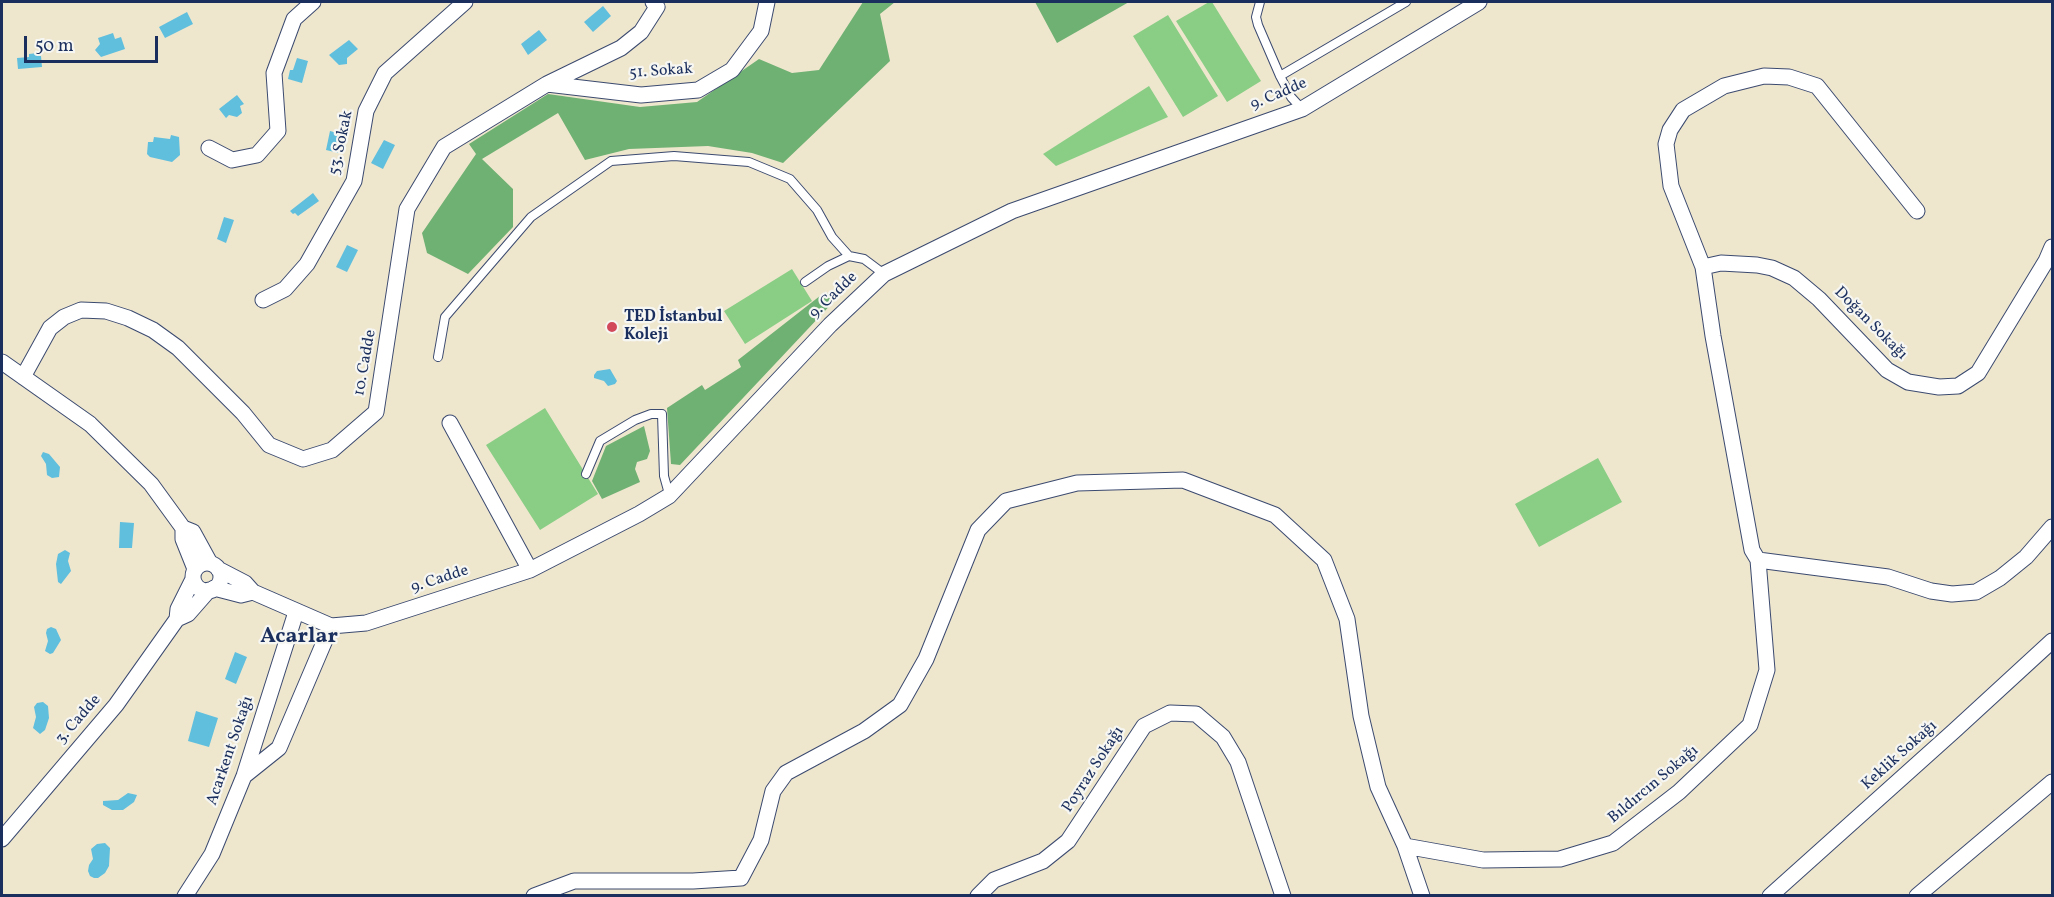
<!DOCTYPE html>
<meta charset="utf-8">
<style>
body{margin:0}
#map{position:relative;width:2054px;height:897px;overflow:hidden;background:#efe6ce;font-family:Vollkorn,serif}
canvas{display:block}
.frame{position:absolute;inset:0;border:3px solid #1b2f5e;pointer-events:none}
.scale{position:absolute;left:24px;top:36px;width:134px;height:27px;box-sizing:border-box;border:3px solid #1b2f5e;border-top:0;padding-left:8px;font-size:18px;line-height:21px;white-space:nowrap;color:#1b2f5e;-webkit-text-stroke:4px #f6f6f2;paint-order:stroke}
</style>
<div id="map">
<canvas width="2054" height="897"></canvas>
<div class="frame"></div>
<div class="scale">50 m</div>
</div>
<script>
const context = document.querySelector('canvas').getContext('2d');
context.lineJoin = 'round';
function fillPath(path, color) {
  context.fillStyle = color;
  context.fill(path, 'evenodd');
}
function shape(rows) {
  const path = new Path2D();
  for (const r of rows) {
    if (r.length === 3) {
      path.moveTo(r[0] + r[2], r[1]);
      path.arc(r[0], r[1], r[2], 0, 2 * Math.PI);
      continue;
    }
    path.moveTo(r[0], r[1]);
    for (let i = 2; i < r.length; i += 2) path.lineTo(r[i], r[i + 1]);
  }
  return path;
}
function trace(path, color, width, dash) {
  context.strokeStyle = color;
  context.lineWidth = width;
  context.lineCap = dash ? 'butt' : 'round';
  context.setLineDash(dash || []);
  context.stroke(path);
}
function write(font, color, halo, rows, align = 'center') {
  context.font = font + ' Vollkorn,serif';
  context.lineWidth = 4.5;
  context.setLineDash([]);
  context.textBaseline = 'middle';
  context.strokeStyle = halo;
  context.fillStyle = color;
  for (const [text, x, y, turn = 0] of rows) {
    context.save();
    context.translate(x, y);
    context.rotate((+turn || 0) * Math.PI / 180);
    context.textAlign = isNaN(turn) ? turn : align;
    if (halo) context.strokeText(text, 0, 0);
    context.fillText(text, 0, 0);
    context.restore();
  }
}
const green = shape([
 [1209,2,1212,2,1261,81,1227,102,1176,21],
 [1168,15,1218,96,1183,117,1133,36],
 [1149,86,1168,117,1056,166,1043,154],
 [792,269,812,301,745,344,724,311],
 [545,408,598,494,540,530,486,445],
 [1598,458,1622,502,1539,547,1515,504]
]);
const forest = shape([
 [863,2,895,2,880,14,890,61,783,163,752,153,708,146,629,149,585,160,558,113,482,159,513,189,513,227,468,274,427,253,422,233,476,154,469,144,548,94,640,107,697,102,759,59,792,73,819,70],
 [1035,2,1129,2,1057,43],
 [825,292,838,297,680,465,671,464,667,408,702,385,705,390,741,367,738,360],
 [644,426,650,451,647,459,637,462,635,469,640,482,602,499,592,481,606,446]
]);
const water = shape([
 [603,6,611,16,593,32,584,22],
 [187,12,193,24,165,38,159,27],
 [539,30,547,40,528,55,521,44],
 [113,33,115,39,121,37,125,49,101,57,95,50,100,44,98,38],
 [349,40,358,49,347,58,347,64,339,65,329,55],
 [38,53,39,56,41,56,42,67,18,69,17,58,29,57,29,54],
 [297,58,308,61,302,83,288,79,290,70,293,70],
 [237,95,244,104,240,106,242,113,237,117,229,115,226,118,219,109],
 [330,131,344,135,339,153,326,150],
 [171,135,179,137,180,155,172,162,150,157,147,154,148,142,153,142,154,137,170,139],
 [384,140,395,145,383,169,371,163],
 [313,193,319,201,298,216,295,213,293,214,290,211],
 [224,217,234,220,226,243,217,239],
 [347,245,358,250,347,272,336,267],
 [610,369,617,381,615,384,608,386,604,381,594,378,594,375,597,371],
 [43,452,49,454,60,467,59,477,52,478,47,475,46,464,41,456],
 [120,522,134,523,132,548,119,548],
 [65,550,70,553,68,561,71,571,61,584,58,582,56,564,58,554],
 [51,627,56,629,61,640,53,653,50,654,45,651,48,641,46,633,47,629],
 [235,652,247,657,236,684,225,679],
 [43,702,48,706,49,718,45,730,40,734,33,728,36,717,34,707,37,703],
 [196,711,218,718,209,747,188,741],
 [128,793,137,795,134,802,123,810,112,810,103,805,103,801,118,800],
 [105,843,110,848,109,866,105,873,98,878,94,878,90,876,88,871,89,865,93,859,91,849,97,844]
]);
const lane = shape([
 [1260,2,1256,17,1258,25,1280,76,1291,97,1302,109],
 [1280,76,1406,2],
 [805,282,828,266,849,256,864,259,884,274],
 [438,357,445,317,531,217,611,161,674,156,749,162,790,179,817,210,832,237,849,256],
 [586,474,600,441,635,420,651,414,662,414,664,476,669,494]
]);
const street = shape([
 [547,84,641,95,698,90,732,70,761,31,767,2],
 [209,148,232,160,257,155,278,131,274,73,294,19,313,2],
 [1917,211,1817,86,1789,77,1764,76,1724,86,1683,110,1670,130,1666,144,1671,186,1703,267,1713,336,1752,550,1758,560,1888,577,1931,591,1952,594,1976,592,2000,578,2026,557,2052,527],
 [1703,267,1721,263,1757,265,1772,268,1794,278,1819,299,1887,370,1908,382,1939,387,1958,386,1978,373,2046,261,2052,247],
 [263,300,285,289,307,264,354,181,366,111,385,73,465,2],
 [2,362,90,424,151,484,183,528],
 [23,377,50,328,64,317,81,310,106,311,128,318,153,330,178,348,243,413,269,445,303,459,332,450,376,412,407,209,444,147,547,84,621,48,641,32,657,7,653,2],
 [450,423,530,570],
 [183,528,193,532,210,563],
 [183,528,183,539,195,569],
 [207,577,14],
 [218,569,245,583,253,592,331,626,366,623,530,570,639,514,669,496,830,325,884,274,1012,211,1302,109,1479,2],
 [214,588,241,595,253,592],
 [177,619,188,614,209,590],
 [244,776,279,748,331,626],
 [2,839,116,705,177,619,178,609,193,579],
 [1405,846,1483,860,1560,859,1613,843,1679,792,1750,725,1767,670,1758,560],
 [185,896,212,854,244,776,296,612],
 [534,896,574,881,693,881,741,878,761,840,773,791,786,773,864,731,900,705,926,659,978,530,1006,501,1077,483,1183,480,1275,515,1324,560,1347,619,1361,716,1378,787,1405,846,1422,896],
 [978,896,994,880,1043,861,1068,841,1144,726,1170,713,1196,714,1223,737,1238,762,1283,896],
 [1770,896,1954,731,2052,641],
 [1917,896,2052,782]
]);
const markers = [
 [612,327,6,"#d1495b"]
];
const streetNames = [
 ["51. Sokak",661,72,-4],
 ["9. Cadde",1279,95,-23],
 ["53. Sokak",342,143,-78],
 ["9. Cadde",834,296,-44],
 ["Doğan Sokağı",1870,324,45],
 ["10. Cadde",366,363,-80],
 ["9. Cadde",440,580,-18],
 ["3. Cadde",79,720,-49],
 ["Acarkent Sokağı",231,751,-71],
 ["Keklik Sokağı",1900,756,-42],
 ["Poyraz Sokağı",1094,770,-57],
 ["Bıldırcın Sokağı",1654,785,-40]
];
const poiNames = [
 ["TED İstanbul",624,318],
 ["Koleji",624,336]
];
const districtNames = [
 ["Acarlar",299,638]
];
fillPath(green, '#8ace86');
fillPath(forest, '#6fb173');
fillPath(water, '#5fbfdd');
trace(lane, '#3b4a6f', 10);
trace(street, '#3b4a6f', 17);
trace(lane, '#fff', 8);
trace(street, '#fff', 15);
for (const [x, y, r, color] of markers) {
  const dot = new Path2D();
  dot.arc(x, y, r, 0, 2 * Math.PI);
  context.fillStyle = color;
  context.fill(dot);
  trace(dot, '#f6f6f2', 2);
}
write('16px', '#1b2f5e', '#f6f6f2', streetNames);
write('bold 16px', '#1b2f5e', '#f6f6f2', poiNames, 'left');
write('bold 22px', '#1b2f5e', '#f6f6f2', districtNames);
</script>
